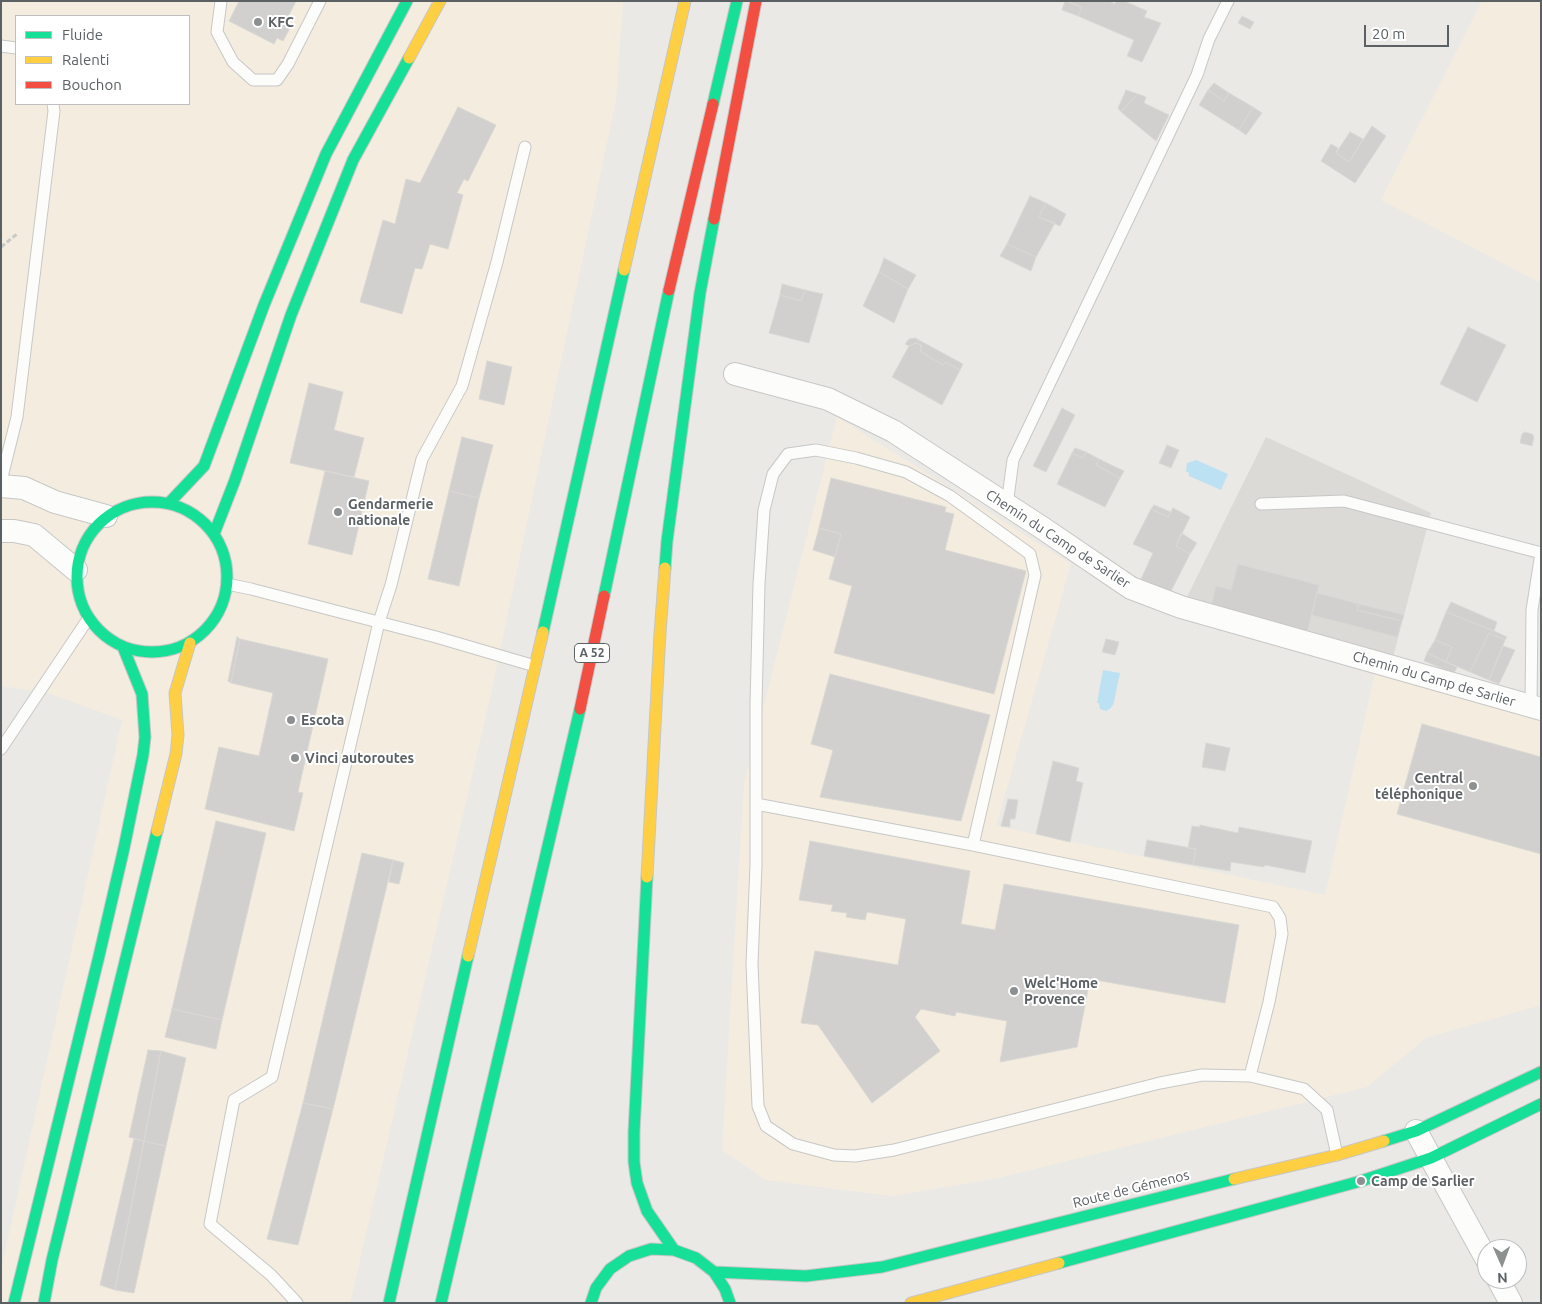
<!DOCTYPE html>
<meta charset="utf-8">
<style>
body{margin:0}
#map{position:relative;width:1542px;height:1304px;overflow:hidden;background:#ebe9e5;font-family:Ubuntu,sans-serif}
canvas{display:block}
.frame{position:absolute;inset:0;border:2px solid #5b6063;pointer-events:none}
.legend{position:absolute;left:15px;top:15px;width:175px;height:90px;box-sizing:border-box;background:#fff;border:1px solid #bdbfc1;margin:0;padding:6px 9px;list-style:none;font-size:15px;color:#5b6063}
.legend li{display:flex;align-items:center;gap:10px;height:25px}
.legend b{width:25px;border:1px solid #bdbfc1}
.north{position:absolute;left:1477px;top:1239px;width:50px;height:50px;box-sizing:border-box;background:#fff;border:1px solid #bdbfc1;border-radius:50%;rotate:178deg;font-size:14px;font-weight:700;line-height:20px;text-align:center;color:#5b6063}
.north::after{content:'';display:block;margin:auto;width:18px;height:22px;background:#8d9090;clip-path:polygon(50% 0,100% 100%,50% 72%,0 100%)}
.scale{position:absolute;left:1364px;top:25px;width:85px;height:22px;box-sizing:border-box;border:2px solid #5b6063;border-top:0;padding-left:6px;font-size:15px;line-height:18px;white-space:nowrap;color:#5b6063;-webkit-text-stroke:4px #fff;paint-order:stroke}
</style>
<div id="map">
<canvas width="1542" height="1304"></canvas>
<div class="frame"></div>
<ul class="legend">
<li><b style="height:6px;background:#16e098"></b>Fluide</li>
<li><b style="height:6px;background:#ffcf43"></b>Ralenti</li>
<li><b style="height:6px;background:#f24e42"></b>Bouchon</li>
</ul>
<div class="north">N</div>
<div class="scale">20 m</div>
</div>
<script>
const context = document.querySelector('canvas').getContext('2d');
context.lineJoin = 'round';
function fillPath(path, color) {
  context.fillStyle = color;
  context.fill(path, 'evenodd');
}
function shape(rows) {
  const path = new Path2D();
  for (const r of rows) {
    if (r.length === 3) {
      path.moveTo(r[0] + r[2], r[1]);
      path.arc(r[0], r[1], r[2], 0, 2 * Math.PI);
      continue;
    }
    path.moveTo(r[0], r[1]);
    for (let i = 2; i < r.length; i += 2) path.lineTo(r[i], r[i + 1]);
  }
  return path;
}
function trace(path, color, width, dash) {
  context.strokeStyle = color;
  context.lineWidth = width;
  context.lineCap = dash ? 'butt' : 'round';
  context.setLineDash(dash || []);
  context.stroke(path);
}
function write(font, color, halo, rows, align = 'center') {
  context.font = font + ' Ubuntu,sans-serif';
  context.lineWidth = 4;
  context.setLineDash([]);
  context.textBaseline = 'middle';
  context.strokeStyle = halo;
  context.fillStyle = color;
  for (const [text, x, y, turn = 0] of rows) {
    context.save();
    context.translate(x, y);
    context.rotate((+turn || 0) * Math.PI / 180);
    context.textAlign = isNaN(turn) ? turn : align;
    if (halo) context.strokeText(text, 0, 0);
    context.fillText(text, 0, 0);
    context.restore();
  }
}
const commercial = shape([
 [1,1,623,1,616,100,492,689,350,1303,1,1303,1,1270,122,720,48,693,1,686],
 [16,16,189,16,189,104,16,104],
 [1482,1,1541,1,1541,283,1381,200],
 [837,417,1071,564,996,826,1325,895,1376,669,1541,715,1541,1005,1426,1038,1367,1087,998,1178,891,1196,766,1180,722,1150,744,784]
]);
const industrial = shape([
 [1266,437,1431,513,1393,657,1184,603]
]);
const water = shape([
 [1196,460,1228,474,1221,490,1189,476,1189,473,1186,471,1187,463],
 [1103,670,1120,673,1113,706,1112,705,1111,708,1106,711,1100,709,1099,703,1097,703]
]);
const building = shape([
 [239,1,296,1,285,23,291,26,283,41,277,38,274,44,229,21,239,1],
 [1065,1,1082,7,1078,16,1062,10,1065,1],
 [1068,1,1109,1,1115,4,1116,1,1124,1,1147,11,1144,17,1161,23,1142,62,1127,56,1134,40,1078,16,1082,7,1068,1],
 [1242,16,1254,22,1250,29,1238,23,1242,16],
 [1214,83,1229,93,1224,101,1208,90,1214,83],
 [1126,90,1138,94,1121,112,1118,108,1126,90],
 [1208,90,1224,101,1229,93,1253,107,1239,130,1199,105,1208,90],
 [1138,94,1146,97,1144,103,1169,115,1156,141,1121,112,1138,94],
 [458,107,496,125,468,181,464,179,457,193,463,195,448,249,430,244,422,269,415,268,402,314,360,302,383,220,395,224,406,179,420,183,458,107],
 [1253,107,1262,113,1246,135,1239,130,1253,107],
 [1372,126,1386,136,1355,183,1321,161,1331,144,1338,148,1336,153,1349,162,1372,126],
 [1350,132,1363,139,1349,162,1336,153,1350,132],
 [1030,196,1046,203,1039,217,1055,223,1036,257,1007,244,1030,196],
 [1046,203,1066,214,1060,226,1039,217,1046,203],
 [1007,244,1036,257,1031,271,1000,256,1007,244],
 [884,258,916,275,908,289,879,272,884,258],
 [879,272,908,289,894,323,863,306,879,272],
 [782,284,805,290,801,301,780,295,782,284],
 [805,290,823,294,809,343,769,333,780,295,801,301,805,290],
 [1468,327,1506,345,1477,402,1440,384,1468,327],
 [915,338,963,364,960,370,945,362,943,365,921,352,921,345,916,343,909,346,905,344,909,339,915,338],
 [916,343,921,345,921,352,943,365,945,362,960,370,942,405,892,377,909,346,916,343],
 [487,361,512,367,504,405,479,399,487,361],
 [309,383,343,392,334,430,364,438,354,477,290,463,309,383],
 [1062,408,1075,415,1046,472,1033,466,1062,408],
 [1525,432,1532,434,1534,437,1532,446,1520,443,1522,434,1525,432],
 [462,437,493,445,479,498,449,491,462,437],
 [1167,445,1179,450,1171,468,1159,463,1167,445],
 [1075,448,1086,452,1083,458,1072,453,1075,448],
 [1086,452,1099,459,1096,465,1120,478,1105,507,1057,484,1072,453,1083,458,1086,452],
 [1099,459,1124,471,1120,478,1096,465,1099,459],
 [325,471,369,481,352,555,308,544,325,471],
 [831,478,946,507,945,512,954,514,945,550,1026,571,994,694,834,653,852,586,829,579,841,534,819,528,831,478],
 [449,491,479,498,459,586,428,579,449,491],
 [1154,505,1171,512,1168,517,1151,509,1154,505],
 [1173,508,1190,517,1176,546,1190,554,1170,593,1141,579,1153,553,1133,544,1151,509,1168,517,1173,508],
 [819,528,841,534,835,557,813,550,819,528],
 [1181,533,1197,543,1190,554,1176,546,1181,533],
 [1238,564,1319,585,1306,636,1210,611,1216,586,1231,590,1238,564],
 [1317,593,1359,604,1357,610,1402,621,1397,637,1312,615,1317,593],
 [1451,602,1497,622,1494,631,1446,612,1451,602],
 [1359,604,1404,615,1402,621,1357,610,1359,604],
 [1446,612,1494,631,1507,637,1505,640,1489,633,1470,672,1446,662,1452,647,1435,640,1446,612],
 [1489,633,1505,640,1489,680,1470,672,1489,633],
 [237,637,240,639,231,683,228,681,237,637],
 [240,639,328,659,298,792,303,793,294,831,205,809,219,747,259,756,273,693,231,683,240,639],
 [1106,639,1119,642,1115,655,1102,652,1106,639],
 [1435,640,1452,647,1446,662,1427,653,1435,640],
 [1503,646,1515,650,1499,684,1489,680,1503,646],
 [1427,653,1457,667,1454,673,1424,661,1427,653],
 [830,674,990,715,961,821,820,797,833,750,811,744,830,674],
 [1422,724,1541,757,1541,854,1397,814,1422,724],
 [1206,743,1230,748,1225,771,1202,767,1206,743],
 [1053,761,1079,768,1076,781,1083,783,1070,842,1036,834,1053,761],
 [1008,799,1018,800,1015,819,1010,819,1010,827,1001,826,1008,799],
 [216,821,266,833,222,1020,172,1009,216,821],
 [1200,825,1238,833,1239,827,1312,841,1305,873,1265,865,1264,867,1231,862,1230,871,1193,865,1196,849,1188,848,1192,826,1200,827,1200,825],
 [1147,840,1196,849,1193,865,1144,856,1147,840],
 [810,841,970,871,961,924,995,930,1004,884,1239,925,1225,1003,1090,979,1077,1047,1000,1062,1007,1021,956,1012,955,1016,921,1009,915,1017,940,1051,872,1103,818,1025,801,1023,815,951,898,965,906,919,867,912,865,920,846,917,847,913,831,911,833,905,799,900,810,841],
 [362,853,393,860,333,1109,303,1103,362,853],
 [393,860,404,863,399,884,389,882,393,860],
 [172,1009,222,1020,216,1049,165,1037,172,1009],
 [148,1050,161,1051,144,1141,129,1137,148,1050],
 [161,1051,186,1058,166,1146,144,1141,161,1051],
 [303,1103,333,1109,298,1245,267,1239,303,1103],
 [134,1139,144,1141,115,1290,100,1285,134,1139],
 [144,1141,166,1146,134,1293,115,1290,144,1141]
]);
const path = shape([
 [1,247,17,234,17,232]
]);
const lane = shape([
 [221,1,217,32,233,62,253,80,277,80,288,64,320,1],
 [1,46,16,48],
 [1,481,17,417,54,111,53,104],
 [1261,504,1344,501,1541,553],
 [1007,505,1013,460,1197,75,1209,39,1228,1],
 [227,584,251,589,436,637,535,666],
 [1531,706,1532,610,1541,553],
 [1,749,88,619],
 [756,804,973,845,1273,907,1280,918,1282,934,1269,1002,1250,1076],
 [973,845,1035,575,1030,554,950,496,906,472,856,458,816,450,788,454,773,474,764,510,759,584,756,704,756,865,752,964,758,1106,766,1126,793,1144,834,1155,855,1156,894,1150,1160,1083,1202,1075,1250,1076,1304,1089,1327,1110,1337,1155],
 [297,1303,271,1275,210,1224,234,1100,272,1077,379,622,391,585,422,459,462,386,497,262,525,147]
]);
const street = shape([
 [735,374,828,399,893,431,1041,527,1131,588,1181,607,1541,709],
 [1,486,24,488,55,502,106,516],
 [1,531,14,531,34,535,76,570],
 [1416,1131,1487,1260],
 [1498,1279,1511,1303]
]);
const fast = shape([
 [713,104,737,1],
 [152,577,75],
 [169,503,204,466,264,305,326,154,407,1],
 [214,534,235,480,291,315,353,160,409,58],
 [665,568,667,541,700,293,714,219],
 [604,596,669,290],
 [543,632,624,270],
 [647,877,634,1132,634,1162,637,1183,647,1211,674,1250],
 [1384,1141,1416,1131,1541,1072],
 [1059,1263,1361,1181,1431,1158,1541,1104],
 [714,1272,806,1276,882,1267,1234,1179],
 [14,1303,99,956,124,848,143,755,145,737,142,694,123,647],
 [44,1303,52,1260,157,831],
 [389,1303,468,956],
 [441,1303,580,709],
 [591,1303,596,1288,610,1269,629,1256,651,1249,674,1250,696,1258,714,1272,725,1289,730,1303]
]);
const slow = shape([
 [409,58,440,1],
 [624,270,685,1],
 [157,831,176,754,178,735,175,693,190,643],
 [647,877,660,633,665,568],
 [468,956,543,632],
 [1234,1179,1337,1155,1384,1141],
 [911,1303,1059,1263]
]);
const jam = shape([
 [714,219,756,1],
 [669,290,713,104],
 [580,709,604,596]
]);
const markers = [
 [258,22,5,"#8d9090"],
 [338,512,5,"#8d9090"],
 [291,720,5,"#8d9090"],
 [295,758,5,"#8d9090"],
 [1473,786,5,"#8d9090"],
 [1014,991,5,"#8d9090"],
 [1361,1181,5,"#8d9090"]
];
const shields = [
 [592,653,35]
];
const shieldNames = [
 ["A 52",592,653]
];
const poiNames = [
 ["KFC",268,22],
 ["Gendarmerie",348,504],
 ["nationale",348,520],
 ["Escota",301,720],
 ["Vinci autoroutes",305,758],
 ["Central",1463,778,"right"],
 ["téléphonique",1463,794,"right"],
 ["Welc'Home",1024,983],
 ["Provence",1024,999],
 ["Camp de Sarlier",1371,1181]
];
const streetNames = [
 ["Chemin du Camp de Sarlier",1058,539,33],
 ["Chemin du Camp de Sarlier",1434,679,16],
 ["Route de Gémenos",1131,1189,-14]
];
fillPath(commercial, '#f4eddf');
fillPath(industrial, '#dcdad7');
fillPath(water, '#bbe1f3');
fillPath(building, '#d1d0ce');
trace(building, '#dad8d4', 1);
trace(lane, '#c7c7c6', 13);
trace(street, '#c7c7c6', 24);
trace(fast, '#c6c6c6', 13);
trace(slow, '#c6c6c6', 13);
trace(jam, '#c6c6c6', 13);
trace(path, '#c6cac8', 3, [5, 2.5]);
trace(lane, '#fcfcfb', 11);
trace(street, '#fcfcfb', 22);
trace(fast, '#16e098', 11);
trace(slow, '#ffcf43', 11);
trace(jam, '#f24e42', 11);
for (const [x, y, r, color] of markers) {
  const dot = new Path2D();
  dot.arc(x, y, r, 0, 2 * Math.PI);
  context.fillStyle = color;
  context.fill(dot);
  trace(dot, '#fff', 2);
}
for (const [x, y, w] of shields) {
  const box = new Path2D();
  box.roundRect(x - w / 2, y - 9.5, w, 19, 4);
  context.fillStyle = '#fff';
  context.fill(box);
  trace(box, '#5b6063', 1);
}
write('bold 12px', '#5b6063', null, shieldNames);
write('bold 14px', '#5b6063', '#fff', poiNames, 'left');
write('14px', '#5b6063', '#fff', streetNames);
</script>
